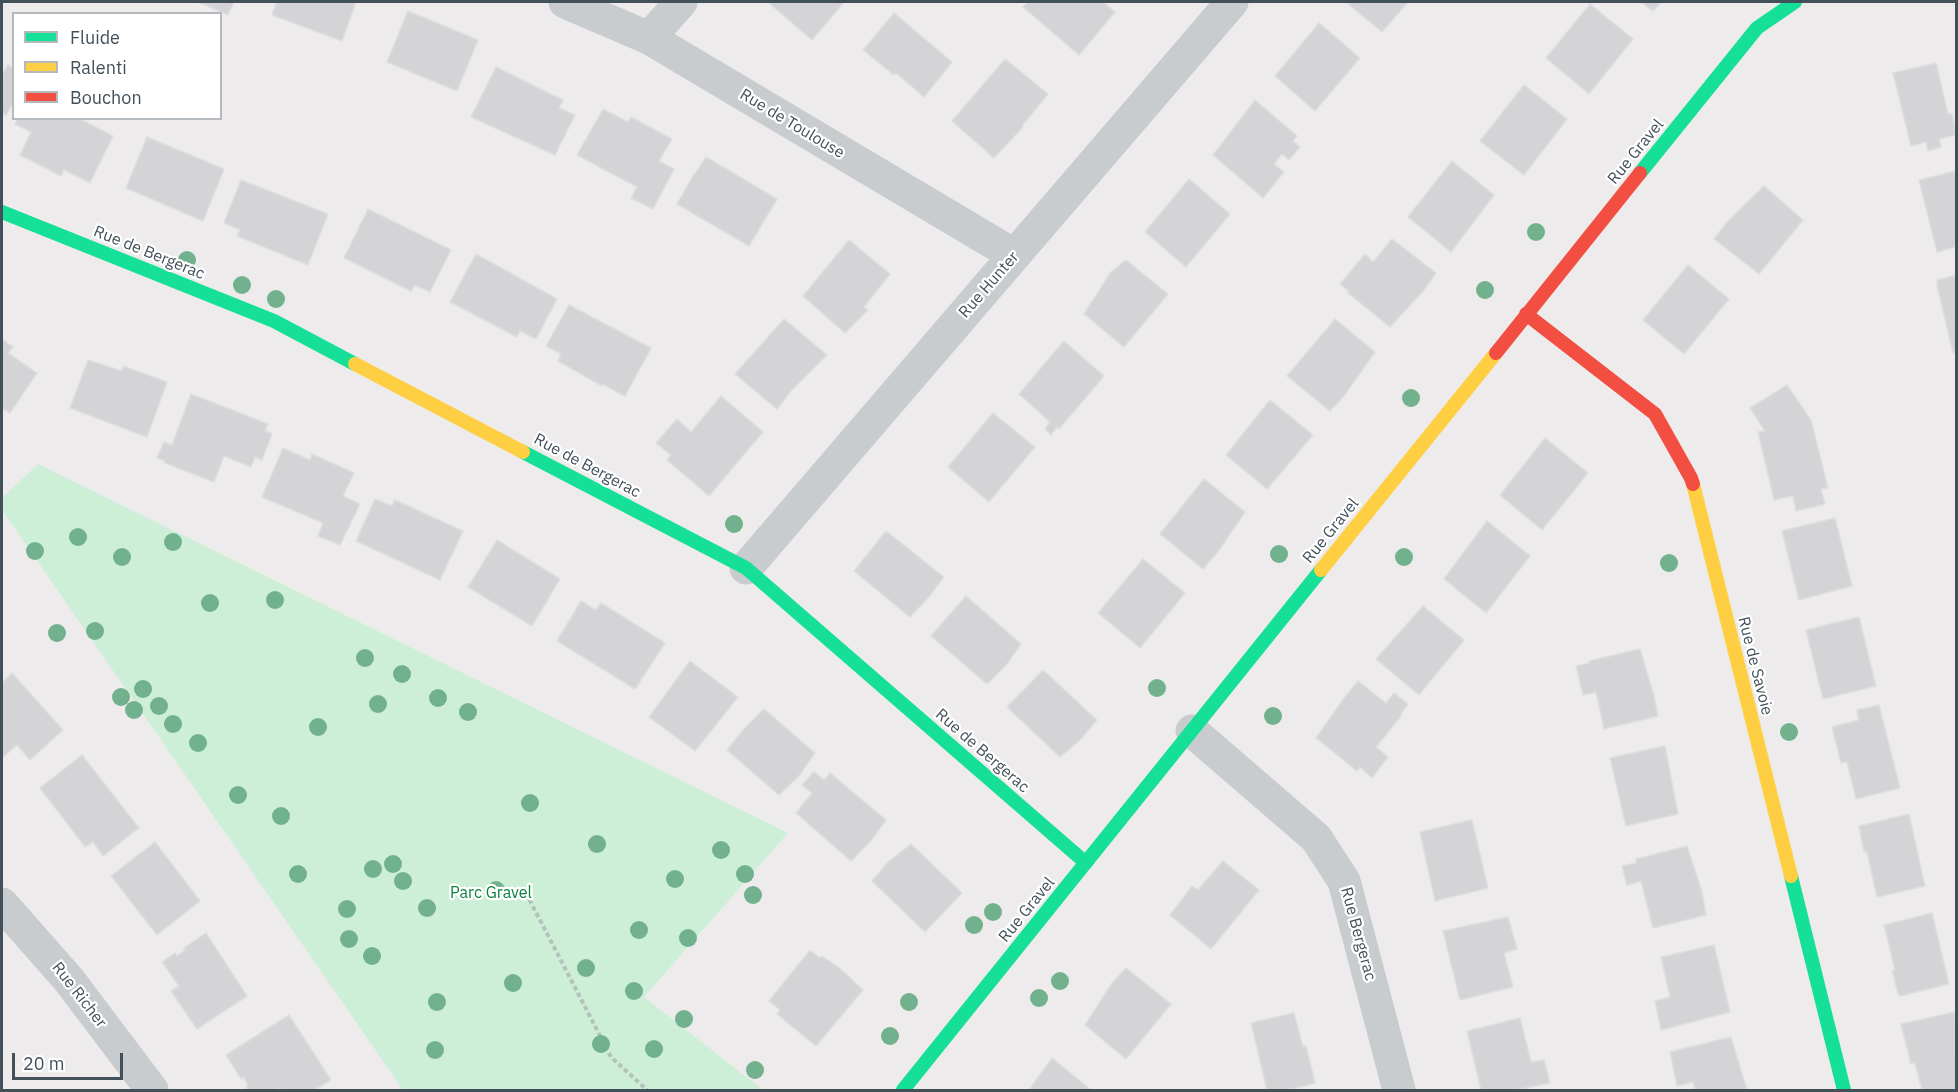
<!DOCTYPE html>
<style>
body{margin:0}
#map{position:relative;width:1958px;height:1092px;overflow:hidden;background:#edebec;font-family:"IBM Plex Sans",sans-serif}
canvas{display:block}
.frame{position:absolute;inset:0;border:3px solid #42505a;pointer-events:none}
.legend{position:absolute;left:12px;top:12px;width:210px;height:108px;box-sizing:border-box;background:#fff;border:2px solid #b3b9bd;margin:0;padding:8px 10px;list-style:none;font-size:18px;color:#42505a}
.legend li{display:flex;align-items:center;gap:12px;height:30px}
.legend b{width:30px;border:2px solid #b3b9bd}
.scale{position:absolute;left:12px;top:1053px;width:111px;height:27px;box-sizing:border-box;border:3px solid #42505a;border-top:0;padding-left:8px;font-size:18px;line-height:21px;white-space:nowrap;color:#42505a;-webkit-text-stroke:4px #fff;paint-order:stroke}
</style>
<div id="map">
<canvas width="1958" height="1092"></canvas>
<div class="frame"></div>
<ul class="legend">
<li><b style="height:8px;background:#16e098"></b>Fluide</li>
<li><b style="height:8px;background:#ffcf43"></b>Ralenti</li>
<li><b style="height:8px;background:#f24e42"></b>Bouchon</li>
</ul>
<div class="scale">20 m</div>
</div>
<script>
const context = document.querySelector('canvas').getContext('2d');
context.lineJoin = 'round';
function fillPath(path, color) {
  context.fillStyle = color;
  context.fill(path, 'evenodd');
}
function shape(rows) {
  const path = new Path2D();
  for (const r of rows) {
    path.moveTo(r[0], r[1]);
    for (let i = 2; i < r.length; i += 2) path.lineTo(r[i], r[i + 1]);
  }
  return path;
}
function trace(path, color, width, dash) {
  context.strokeStyle = color;
  context.lineWidth = width;
  context.lineCap = dash ? 'butt' : 'round';
  context.setLineDash(dash || []);
  context.stroke(path);
}
function write(font, color, halo, rows, align = 'center') {
  context.font = font + ' "IBM Plex Sans",sans-serif';
  context.lineWidth = 4.5;
  context.setLineDash([]);
  context.textBaseline = 'middle';
  context.strokeStyle = halo;
  context.fillStyle = color;
  for (const [text, x, y, turn = 0] of rows) {
    context.save();
    context.translate(x, y);
    context.rotate((+turn || 0) * Math.PI / 180);
    context.textAlign = isNaN(turn) ? turn : align;
    if (halo) context.strokeText(text, 0, 0);
    context.fillText(text, 0, 0);
    context.restore();
  }
}
const green = shape([
 [38,464,788,833,644,997,763,1090,403,1090,2,510,2,498]
]);
const building = shape([
 [198,2,234,2,228,15,198,2],
 [277,2,356,2,342,41,272,15,277,2],
 [772,2,844,2,812,40,770,4,772,2],
 [1028,2,1103,2,1115,12,1079,55,1023,7,1028,2],
 [1346,2,1408,2,1382,32,1346,2],
 [1641,2,1662,2,1653,11,1641,2],
 [1590,4,1633,39,1589,94,1546,58,1590,4],
 [408,11,478,40,457,91,387,62,408,11],
 [894,13,952,62,924,97,896,73,894,75,863,50,894,13],
 [1319,23,1360,58,1315,111,1275,76,1319,23],
 [1005,59,1048,94,1022,126,1023,127,994,158,952,121,1005,59],
 [1936,63,1948,114,1952,114,1956,135,1939,139,1941,147,1928,151,1926,142,1911,146,1893,73,1936,63],
 [8,65,14,68,14,101,6,115,2,113,2,75,8,65],
 [496,67,563,100,559,108,575,115,555,155,471,117,496,67],
 [1524,85,1567,119,1524,175,1480,141,1524,85],
 [1255,100,1297,136,1293,141,1300,147,1289,160,1282,154,1274,164,1284,172,1263,198,1213,155,1255,100],
 [603,109,628,122,631,117,672,139,659,161,674,169,653,209,631,198,637,187,577,155,603,109],
 [18,118,78,118,113,136,90,183,64,170,61,176,20,155,31,132,15,124,18,118],
 [147,137,224,169,203,221,126,188,147,137],
 [706,157,777,199,749,246,677,204,694,174,695,174,706,157],
 [1452,161,1494,195,1451,252,1408,217,1452,161],
 [1956,171,1956,247,1937,252,1919,180,1956,171],
 [1189,179,1230,214,1186,267,1145,232,1189,179],
 [241,180,328,214,308,265,237,236,240,230,224,223,241,180],
 [1764,186,1803,220,1759,274,1714,239,1727,222,1764,186],
 [368,209,451,250,430,292,415,285,411,291,344,258,368,209],
 [1392,239,1436,273,1424,290,1390,327,1348,293,1349,291,1340,284,1365,254,1373,262,1392,239],
 [849,240,890,274,864,307,868,310,845,333,803,296,849,240],
 [476,254,557,299,536,339,520,331,517,337,450,302,476,254],
 [1126,260,1168,294,1124,347,1084,314,1111,272,1126,260],
 [1688,265,1729,299,1684,354,1643,320,1688,265],
 [1956,275,1956,352,1953,353,1937,285,1938,284,1937,280,1956,275],
 [569,305,651,348,625,396,602,384,602,386,558,361,561,354,546,346,569,305],
 [784,319,827,355,790,392,777,409,735,374,784,319],
 [1335,319,1375,352,1344,396,1330,411,1287,376,1335,319],
 [2,339,13,347,8,353,37,373,10,413,2,408,2,339],
 [1064,341,1104,376,1059,429,1057,427,1051,435,1045,429,1050,422,1019,394,1064,341],
 [88,360,122,371,123,366,167,382,147,437,70,408,88,360],
 [1787,385,1811,420,1828,488,1821,489,1825,504,1796,511,1793,496,1774,500,1758,432,1765,431,1750,408,1787,385],
 [191,394,268,424,265,431,272,434,262,460,255,457,251,467,224,456,214,482,165,463,165,461,157,458,164,442,172,445,191,394],
 [721,396,763,432,709,496,667,460,671,455,656,443,677,419,691,432,721,396],
 [1270,400,1313,435,1267,489,1226,455,1270,400],
 [993,413,1035,447,989,502,948,467,993,413],
 [1545,438,1588,473,1542,530,1500,495,1545,438],
 [283,448,310,460,312,454,354,473,343,496,360,504,340,545,318,536,323,523,262,497,283,448],
 [1204,479,1245,512,1217,553,1203,569,1160,534,1204,479],
 [375,499,392,506,395,500,463,531,440,580,356,541,375,499],
 [1835,518,1852,586,1799,600,1782,531,1835,518],
 [1487,521,1530,556,1486,613,1444,579,1487,521],
 [886,531,944,577,928,598,910,617,854,571,886,531],
 [497,540,560,579,532,626,468,587,497,540],
 [1143,559,1185,593,1140,648,1098,613,1143,559],
 [966,596,1021,644,1007,664,987,684,931,636,966,596],
 [581,601,596,610,601,603,665,643,635,689,557,641,581,601],
 [1423,606,1464,640,1419,695,1376,659,1423,606],
 [1859,617,1876,686,1823,699,1806,630,1859,617],
 [1640,649,1654,696,1658,716,1604,729,1596,692,1583,695,1576,666,1589,663,1589,661,1640,649],
 [690,661,738,697,695,751,649,717,690,661],
 [1043,670,1097,720,1081,739,1060,757,1007,707,1043,670],
 [12,673,63,730,30,760,17,745,2,758,2,683,12,673],
 [1358,681,1386,703,1394,693,1408,704,1400,715,1402,715,1376,747,1388,757,1372,778,1360,767,1357,771,1316,738,1344,698,1358,681],
 [1879,705,1900,788,1856,799,1847,762,1841,763,1832,727,1859,720,1857,710,1879,705],
 [764,709,815,753,799,776,779,795,727,750,744,729,764,709],
 [1665,746,1678,814,1626,826,1610,758,1665,746],
 [82,755,139,828,103,856,93,842,85,847,40,788,82,755],
 [814,772,824,780,830,773,886,820,870,842,851,861,796,813,812,793,802,785,814,772],
 [1909,814,1925,886,1877,897,1867,852,1864,852,1859,826,1909,814],
 [1472,820,1488,888,1435,901,1420,832,1472,820],
 [155,842,200,901,157,935,111,876,155,842],
 [911,844,962,893,925,932,872,881,888,862,911,844],
 [1687,846,1702,892,1706,915,1653,928,1641,881,1627,885,1622,866,1636,863,1636,859,1687,846],
 [1223,861,1259,890,1211,949,1170,915,1192,886,1198,890,1223,861],
 [1932,913,1949,984,1901,996,1898,994,1892,970,1895,970,1884,925,1932,913],
 [1508,917,1517,949,1504,953,1513,987,1460,1000,1443,931,1508,917],
 [206,933,247,996,197,1029,171,991,179,986,162,962,175,953,177,956,185,950,184,948,206,933],
 [1714,945,1730,1012,1661,1030,1655,1001,1670,997,1661,957,1714,945],
 [810,950,820,958,822,956,842,970,863,990,816,1046,777,1014,780,1010,769,1001,810,950],
 [1126,968,1171,1004,1126,1059,1085,1025,1112,983,1126,968],
 [1955,1012,1956,1090,1922,1090,1915,1063,1911,1064,1901,1024,1955,1012],
 [1294,1013,1303,1047,1306,1046,1315,1083,1287,1090,1267,1090,1251,1023,1294,1013],
 [289,1015,331,1080,314,1090,282,1090,280,1088,276,1090,248,1090,246,1087,248,1085,243,1077,241,1079,226,1055,289,1015],
 [1520,1018,1531,1062,1544,1060,1550,1083,1516,1090,1481,1090,1467,1031,1520,1018],
 [1731,1037,1747,1090,1695,1090,1693,1082,1677,1086,1670,1052,1731,1037],
 [1052,1058,1091,1090,1029,1090,1052,1058]
]);
const path = shape([
 [526,893,611,1057,647,1090]
]);
const street = shape([
 [565,2,649,38,1014,255],
 [649,38,681,2],
 [746,568,1232,2],
 [1192,731,1316,838,1344,881,1399,1090],
 [2,904,69,980,152,1090]
]);
const fast = shape([
 [1640,173,1757,28,1795,2],
 [2,212,274,321,355,364],
 [523,452,746,568,1086,863],
 [1791,876,1844,1090],
 [903,1090,1321,570]
]);
const slow = shape([
 [355,364,523,452],
 [1693,484,1791,876],
 [1321,570,1496,353]
]);
const jam = shape([
 [1526,314,1655,414,1691,478,1693,484],
 [1496,353,1640,173]
]);
const trees = [
 [1536,232],
 [187,260],
 [242,285],
 [1485,290],
 [276,299],
 [1411,398],
 [734,524],
 [78,537],
 [173,542],
 [35,551],
 [1279,554],
 [122,557],
 [1404,557],
 [1669,563],
 [275,600],
 [210,603],
 [95,631],
 [57,633],
 [365,658],
 [402,674],
 [1157,688],
 [143,689],
 [121,697],
 [438,698],
 [378,704],
 [159,706],
 [134,710],
 [468,712],
 [1273,716],
 [173,724],
 [318,727],
 [1789,732],
 [198,743],
 [238,795],
 [530,803],
 [281,816],
 [597,844],
 [721,850],
 [393,864],
 [373,869],
 [298,874],
 [745,874],
 [675,879],
 [403,881],
 [496,890],
 [753,895],
 [427,908],
 [347,909],
 [993,912],
 [974,925],
 [639,930],
 [688,938],
 [349,939],
 [372,956],
 [586,968],
 [1060,981],
 [513,983],
 [634,991],
 [1039,998],
 [437,1002],
 [909,1002],
 [684,1019],
 [890,1036],
 [601,1044],
 [654,1049],
 [435,1050],
 [755,1070]
];
const streetNames = [
 ["Rue de Toulouse",792,124,31],
 ["Rue Gravel",1636,152,-51],
 ["Rue de Bergerac",149,253,22],
 ["Rue Hunter",989,285,-49],
 ["Rue de Bergerac",587,466,28],
 ["Rue Gravel",1331,531,-51],
 ["Rue de Savoie",1755,666,76],
 ["Rue de Bergerac",982,751,41],
 ["Rue Gravel",1027,910,-51],
 ["Rue Bergerac",1358,934,75],
 ["Rue Richer",79,995,52]
];
const parkNames = [
 ["Parc Gravel",491,893]
];
fillPath(green, '#cdefd8');
fillPath(building, '#d4d4d7');
trace(building, '#dedddf', 1.5);
trace(path, '#b4c2bd', 4, [4.5, 3]);
trace(street, '#c8ccce', 33);
trace(fast, '#16e098', 14);
trace(slow, '#ffcf43', 14);
trace(jam, '#f24e42', 14);
context.fillStyle = '#72b18d';
for (const [x, y] of trees) {
  context.beginPath();
  context.arc(x, y, 9, 0, 2 * Math.PI);
  context.fill();
}
write('16px', '#42505a', '#fff', streetNames);
write('16px', '#0d8140', '#fff', parkNames);
</script>
